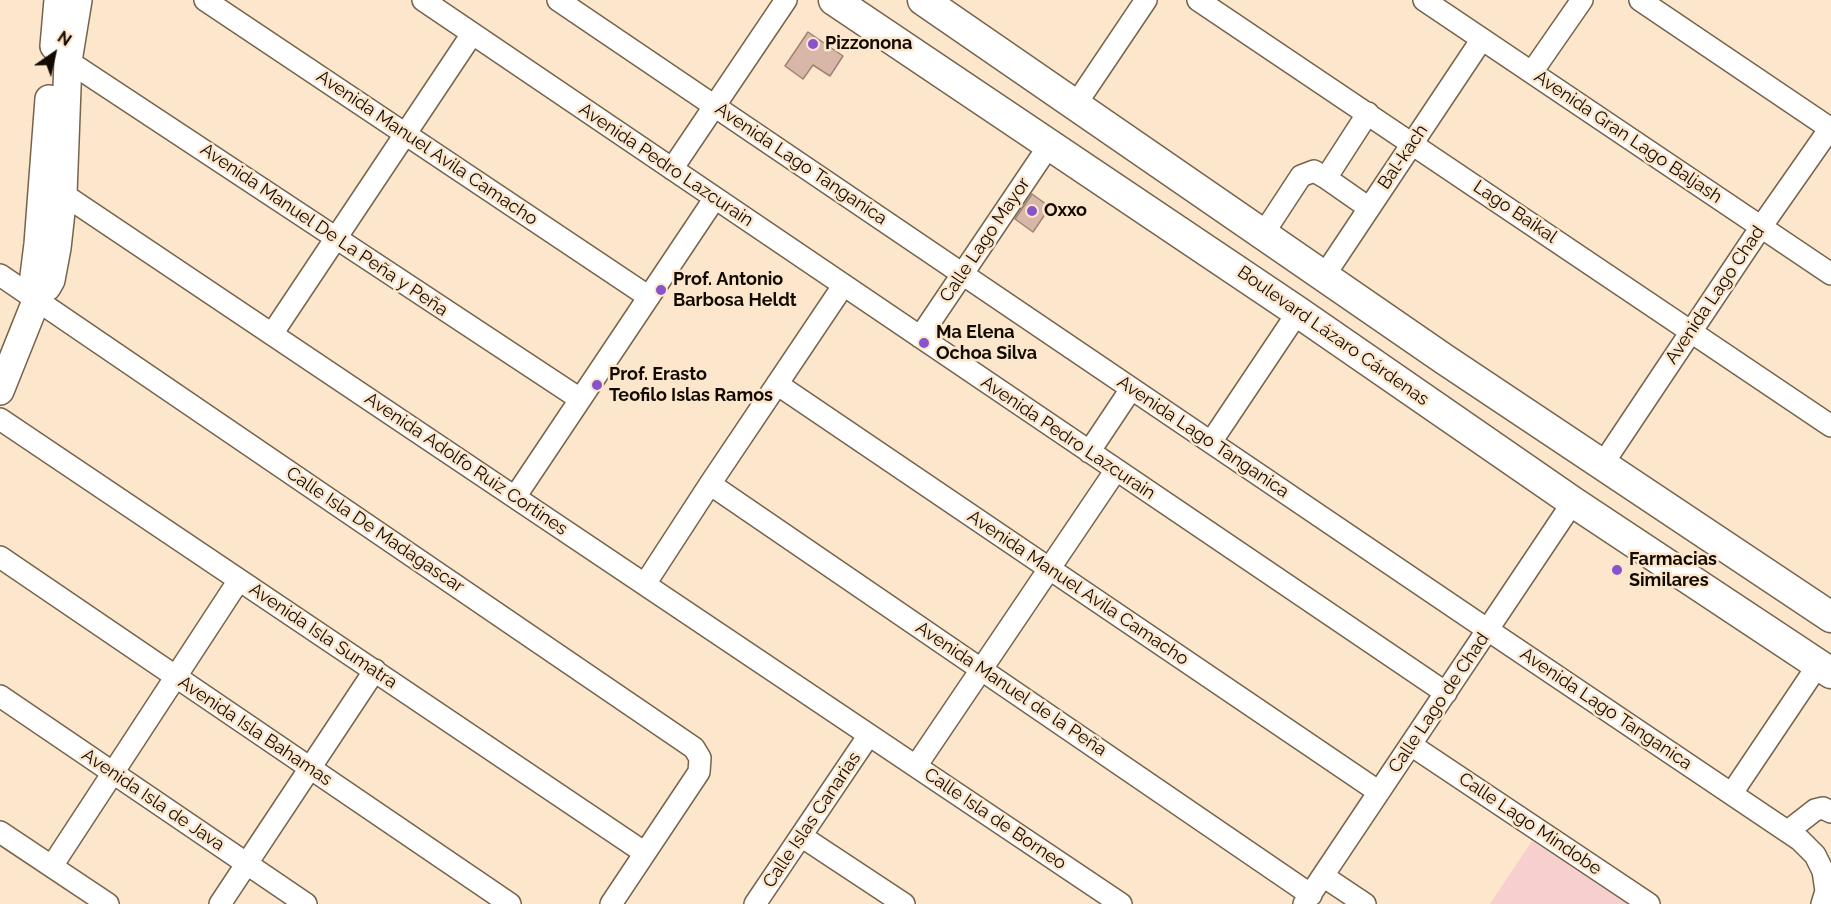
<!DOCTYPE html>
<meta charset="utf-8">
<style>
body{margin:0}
#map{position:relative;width:1831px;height:904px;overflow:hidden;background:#fce6cc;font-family:Raleway,sans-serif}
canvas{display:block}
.north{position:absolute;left:24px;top:24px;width:60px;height:60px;-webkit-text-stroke:4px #fce6cc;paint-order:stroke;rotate:34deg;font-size:16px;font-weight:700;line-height:24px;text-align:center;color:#120b03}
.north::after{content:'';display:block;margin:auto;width:21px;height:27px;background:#120b03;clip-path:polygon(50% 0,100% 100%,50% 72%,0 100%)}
</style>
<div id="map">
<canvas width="1831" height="904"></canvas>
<div class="north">N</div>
</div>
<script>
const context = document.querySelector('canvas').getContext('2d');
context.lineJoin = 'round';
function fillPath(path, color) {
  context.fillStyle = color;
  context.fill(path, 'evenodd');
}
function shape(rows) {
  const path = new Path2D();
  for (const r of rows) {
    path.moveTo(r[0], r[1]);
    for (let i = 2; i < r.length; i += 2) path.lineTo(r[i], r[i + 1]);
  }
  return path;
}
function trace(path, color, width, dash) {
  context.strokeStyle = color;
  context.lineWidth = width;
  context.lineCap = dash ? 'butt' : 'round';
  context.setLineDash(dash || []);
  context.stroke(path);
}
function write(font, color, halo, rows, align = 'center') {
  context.font = font + ' Raleway,sans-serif';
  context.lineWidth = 5;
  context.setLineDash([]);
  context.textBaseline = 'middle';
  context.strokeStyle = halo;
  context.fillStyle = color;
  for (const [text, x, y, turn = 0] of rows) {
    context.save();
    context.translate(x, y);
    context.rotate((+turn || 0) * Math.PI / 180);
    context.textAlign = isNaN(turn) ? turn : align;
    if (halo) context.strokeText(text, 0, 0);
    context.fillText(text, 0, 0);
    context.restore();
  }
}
const green = shape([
 [1532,841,1627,904,1490,904]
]);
const building = shape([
 [808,32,843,56,830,76,813,65,803,79,785,66,808,32],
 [1032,194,1050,207,1033,232,1015,219,1032,194]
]);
const minor = shape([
 [205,0,649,297],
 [423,0,1446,693],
 [558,0,1488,630,1800,840,1815,855,1823,871,1826,891,1822,904],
 [1198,0,1831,426],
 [1424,0,1831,274],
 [1640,0,1831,129],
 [68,61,580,399],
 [1532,72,1582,0],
 [1076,104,1146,0],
 [1368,113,1326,178,1369,208],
 [672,169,786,0],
 [63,194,1121,904],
 [1263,234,1301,176,1314,171,1326,178],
 [0,275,694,748,700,758,699,772,611,904],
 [1324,276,1482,39],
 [272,334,472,34],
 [920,337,1050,144],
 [777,384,1379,792],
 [0,419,645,853],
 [1211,442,1298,312],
 [1089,452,1131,389],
 [1602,465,1761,227,1831,127],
 [710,484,1311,895],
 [515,497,715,198],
 [0,557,510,904],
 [645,584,710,484,843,286],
 [0,696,306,904],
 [1411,745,1649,904],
 [916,766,1116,470],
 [1732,793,1818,665],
 [1788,831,1815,810,1823,808,1831,812],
 [0,832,108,904],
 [801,836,904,904],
 [52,866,239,580],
 [1323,876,1365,904],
 [220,904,375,670],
 [755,904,869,735],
 [1304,904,1573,502]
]);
const major = shape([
 [54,46,58,0],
 [35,282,34,276,38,244,49,99],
 [0,391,40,291,47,287,51,280,57,248,63,194,68,61,78,0]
]);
const highway = shape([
 [834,0,1298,312,1573,502,1831,673],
 [923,0,1444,359,1831,617]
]);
const markers = [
 [813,44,6,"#8953cb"],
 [1032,211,6,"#8953cb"],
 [661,290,6,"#8953cb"],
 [924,343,6,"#8953cb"],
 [597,385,6,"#8953cb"],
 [1617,570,6,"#8953cb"]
];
const poiNames = [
 ["Pizzonona",825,44],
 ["Oxxo",1044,211],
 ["Prof. Antonio",673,280],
 ["Barbosa Heldt",673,301],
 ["Ma Elena",936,333],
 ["Ochoa Silva",936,354],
 ["Prof. Erasto",609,375],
 ["Teofilo Islas Ramos",609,396],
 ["Farmacias",1629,560],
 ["Similares",1629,581]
];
const streetNames = [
 ["Avenida Gran Lago Baljash",1628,137,34],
 ["Avenida Manuel Avila Camacho",427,148,34],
 ["Bal-kach",1403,157,-56],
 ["Avenida Lago Tanganica",801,164,34],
 ["Avenida Pedro Lazcurain",666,165,34],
 ["Lago Baikal",1515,212,34],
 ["Avenida Manuel De La Peña y Peña",324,230,34],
 ["Calle Lago Mayor",985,240,-56],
 ["Avenida Lago Chad",1715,295,-56],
 ["Boulevard Lázaro Cárdenas",1333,336,35],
 ["Avenida Lago Tanganica",1203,437,34],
 ["Avenida Pedro Lazcurain",1068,438,34],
 ["Avenida Adolfo Ruiz Cortines",466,464,34],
 ["Calle Isla De Madagascar",375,530,34],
 ["Avenida Manuel Avila Camacho",1078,588,34],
 ["Avenida Isla Sumatra",323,636,34],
 ["Avenida Manuel de la Peña",1011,689,34],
 ["Calle Lago de Chad",1439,703,-56],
 ["Avenida Lago Tanganica",1606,709,34],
 ["Avenida Isla Bahamas",255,731,34],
 ["Avenida Isla de Java",153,800,34],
 ["Calle Isla de Borneo",995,819,34],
 ["Calle Islas Canarias",812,820,-56],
 ["Calle Lago Mindobe",1530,824,34]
];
fillPath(green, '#f7cfce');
fillPath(building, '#d8b7a8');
trace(building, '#a08274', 1.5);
trace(minor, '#76634c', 24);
trace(major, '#76634c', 30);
trace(highway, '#76634c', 33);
trace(minor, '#fff', 21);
trace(major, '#fff', 27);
trace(highway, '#fff', 30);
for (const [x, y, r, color] of markers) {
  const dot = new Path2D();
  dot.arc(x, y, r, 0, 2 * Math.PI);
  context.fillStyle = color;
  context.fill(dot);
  trace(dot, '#fce6cc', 2);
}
write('bold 18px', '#120b03', '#fce6cc', poiNames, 'left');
write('18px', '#120b03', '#fce6cc', streetNames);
</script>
